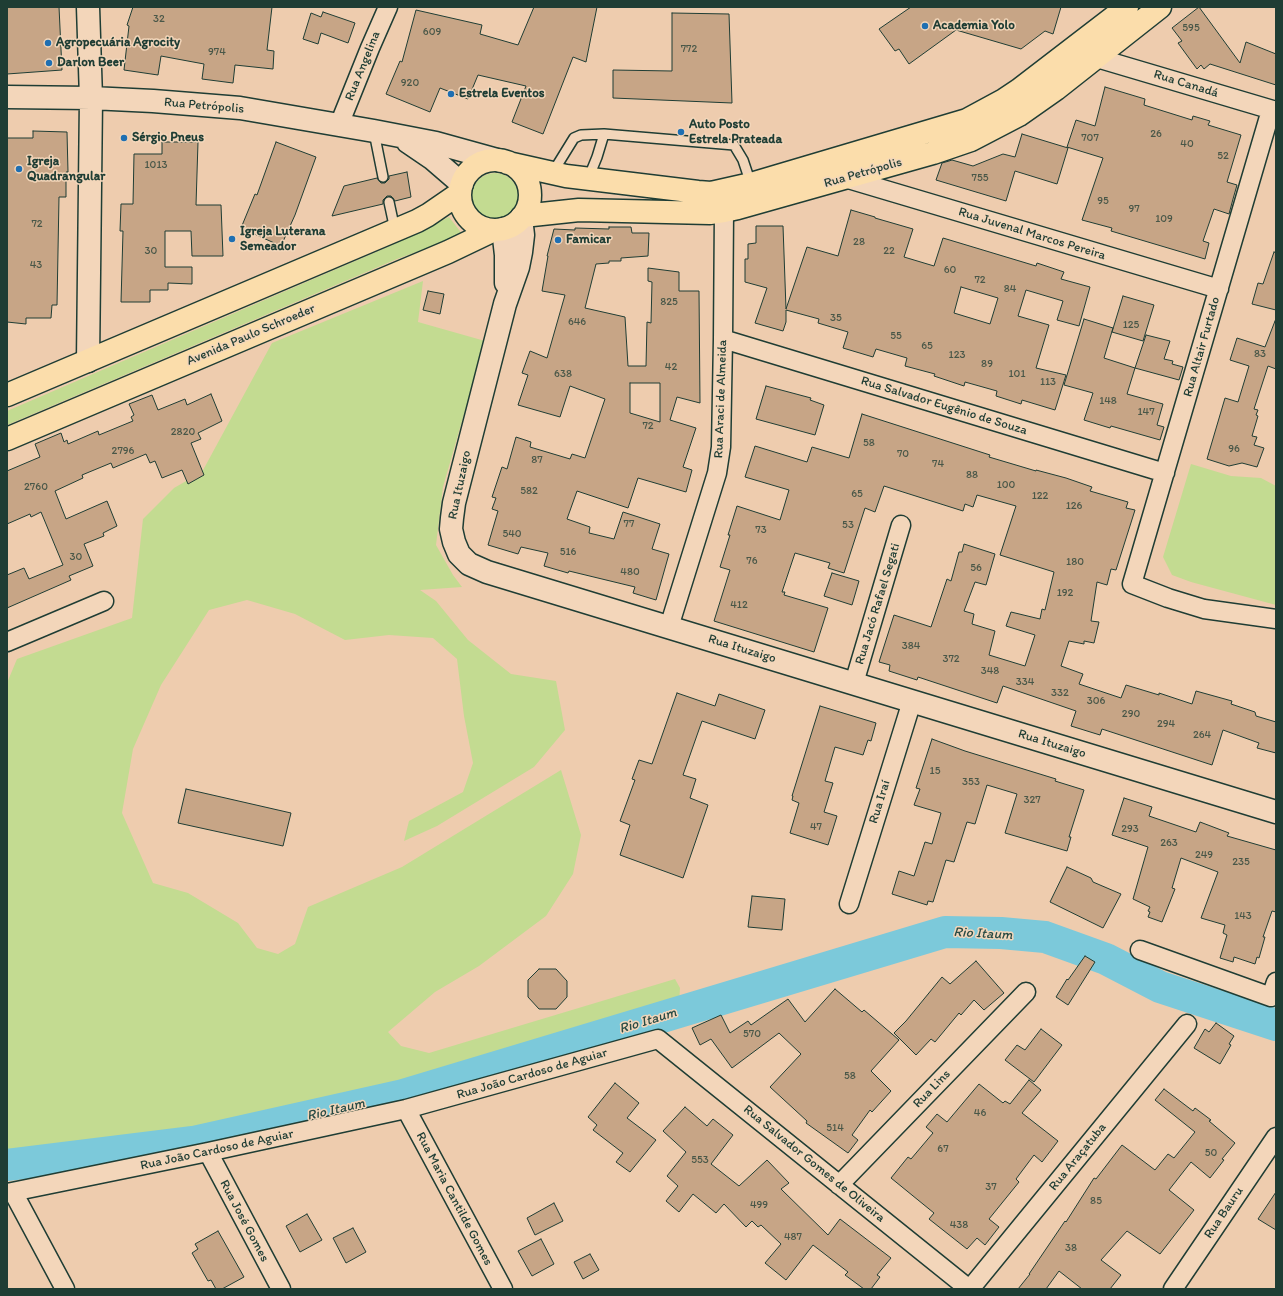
<!DOCTYPE html>
<meta charset="utf-8">
<style>
body{margin:0}
#map{position:relative;width:1283px;height:1296px;overflow:hidden;background:#eeccae;font-family:Itim,sans-serif}
canvas{display:block}
.frame{position:absolute;inset:0;border:8px solid #1f3d34;pointer-events:none}
</style>
<div id="map">
<canvas width="1283" height="1296"></canvas>
<div class="frame"></div>
</div>
<script>
const context = document.querySelector('canvas').getContext('2d');
context.lineJoin = 'round';
function fillPath(path, color) {
  context.fillStyle = color;
  context.fill(path, 'evenodd');
}
function shape(rows) {
  const path = new Path2D();
  for (const r of rows) {
    if (r.length === 3) {
      path.moveTo(r[0] + r[2], r[1]);
      path.arc(r[0], r[1], r[2], 0, 2 * Math.PI);
      continue;
    }
    path.moveTo(r[0], r[1]);
    for (let i = 2; i < r.length; i += 2) path.lineTo(r[i], r[i + 1]);
  }
  return path;
}
function trace(path, color, width, dash) {
  context.strokeStyle = color;
  context.lineWidth = width;
  context.lineCap = dash ? 'butt' : 'round';
  context.setLineDash(dash || []);
  context.stroke(path);
}
function write(font, color, halo, rows, align = 'center') {
  context.font = font + ' Itim,sans-serif';
  context.lineWidth = 3;
  context.setLineDash([]);
  context.textBaseline = 'middle';
  context.strokeStyle = halo;
  context.fillStyle = color;
  for (const [text, x, y, turn = 0] of rows) {
    context.save();
    context.translate(x, y);
    context.rotate((+turn || 0) * Math.PI / 180);
    context.textAlign = isNaN(turn) ? turn : align;
    if (halo) context.strokeText(text, 0, 0);
    context.fillText(text, 0, 0);
    context.restore();
  }
}
const green = shape([
 [495,196,23],
 [449,217,463,235,397,259,7,425,7,411,390,246],
 [423,281,418,322,485,341,443,487,436,545,453,575,462,587,420,590,436,601,468,640,511,674,556,681,565,730,534,767,437,826,404,841,409,821,463,792,473,763,464,716,457,659,433,638,389,635,345,640,295,614,247,600,209,610,161,685,133,749,122,813,153,883,188,893,238,923,257,948,278,954,295,944,308,907,402,867,561,770,581,835,573,874,546,916,479,966,435,992,388,1032,401,1046,429,1053,675,979,680,988,679,1003,502,1059,402,1088,223,1127,164,1136,100,1149,7,1158,7,683,17,659,132,618,143,519,174,488,202,472,272,343],
 [1191,464,1231,476,1261,478,1276,486,1276,605,1191,582,1172,575,1163,557]
]);
const river = shape([
 [7,1165,193,1142,403,1095,945,932,1001,933,1045,937,1106,959,1160,987,1276,1025]
]);
const building = shape([
 [7,7,59,7,62,70,7,74,7,7],
 [133,7,272,7,267,50,274,51,273,69,235,65,233,83,202,79,204,64,161,56,158,75,124,70,129,26,127,25,133,7],
 [534,7,597,7,586,62,573,57,543,134,512,122,526,86,478,75,468,99,440,88,430,112,386,94,400,61,402,62,416,10,482,25,480,34,518,45,534,7],
 [911,7,1061,7,1053,34,1045,31,1021,49,956,30,909,64,899,49,895,51,879,29,911,7],
 [1199,7,1240,63,1246,42,1276,54,1276,85,1210,64,1204,69,1201,65,1197,69,1178,43,1182,41,1172,28,1199,7],
 [323,12,355,23,348,43,321,33,318,44,303,39,311,13,321,17,323,12],
 [672,13,729,14,732,103,613,98,613,70,672,71,672,13],
 [1105,87,1145,99,1144,105,1192,120,1193,116,1210,121,1208,125,1241,135,1227,182,1237,185,1233,199,1229,214,1214,209,1203,241,1209,243,1205,259,1111,231,1112,228,1082,220,1103,158,1067,147,1076,120,1095,126,1105,87],
 [33,131,67,132,68,172,66,172,66,197,59,197,57,305,52,305,51,318,26,318,26,324,7,322,7,138,33,138,33,131],
 [1022,134,1068,148,1057,184,1015,171,1006,201,936,180,942,163,949,161,952,160,973,166,1003,154,1015,157,1022,134],
 [162,142,198,142,196,205,221,205,223,256,192,256,191,231,165,231,165,267,192,267,192,284,168,283,168,290,150,290,150,302,121,302,123,231,120,231,121,204,133,204,134,154,162,154,162,142],
 [276,142,316,157,295,215,281,246,241,228,255,194,257,195,276,142],
 [407,172,411,197,395,201,391,196,387,196,383,200,383,204,332,216,344,186,377,178,381,183,385,183,389,179,389,176,407,172],
 [851,210,875,217,875,218,913,229,904,257,934,266,943,238,1036,266,1037,263,1064,272,1061,279,1090,287,1079,326,1057,320,1063,301,1026,290,1018,316,1049,325,1036,368,1066,375,1055,410,1022,400,1021,404,996,396,997,391,965,382,964,386,934,376,935,374,905,366,907,358,876,349,873,357,843,348,848,332,818,323,819,319,786,310,786,322,783,331,755,323,767,288,745,282,745,259,748,259,748,244,756,243,756,226,783,226,786,309,807,247,838,256,851,210],
 [961,287,998,298,990,324,954,313,961,287],
 [609,227,631,227,632,233,649,233,648,256,621,258,621,261,609,261,609,263,596,264,585,308,625,317,628,366,646,366,647,322,651,323,652,282,648,281,648,268,679,272,679,291,699,291,700,403,677,397,670,420,696,428,683,467,692,470,686,492,638,478,628,508,577,491,567,519,590,527,589,533,614,539,623,512,660,524,652,549,669,554,656,600,633,593,635,587,569,571,568,573,544,566,548,553,521,547,518,554,488,545,498,511,492,509,496,498,492,497,502,467,507,469,516,437,531,442,530,447,570,459,572,454,585,458,605,399,570,386,560,417,518,405,528,375,522,373,530,351,547,358,565,295,542,291,548,256,547,256,554,229,575,230,575,228,609,229,609,227],
 [630,383,660,383,660,422,630,413,630,383],
 [1274,252,1276,253,1276,310,1252,304,1258,283,1263,284,1274,252],
 [428,291,444,294,440,314,423,310,428,291],
 [1123,296,1154,305,1143,341,1112,332,1123,296],
 [1084,319,1113,328,1104,358,1135,368,1127,394,1163,404,1157,425,1164,427,1160,440,1111,426,1110,428,1084,420,1093,393,1064,385,1084,319],
 [1275,321,1276,321,1276,369,1268,366,1254,409,1258,410,1256,415,1258,416,1252,436,1257,437,1254,445,1264,448,1257,467,1242,463,1229,466,1207,459,1225,398,1238,402,1249,366,1230,360,1237,338,1265,347,1275,321],
 [1146,335,1170,341,1164,359,1173,361,1172,364,1183,367,1179,380,1135,368,1146,335],
 [766,386,811,398,810,400,824,405,815,435,756,419,766,386],
 [211,394,222,421,198,433,201,439,191,443,204,475,188,484,182,470,162,478,155,461,150,463,146,454,113,468,111,463,82,475,83,478,55,491,66,519,107,501,117,526,103,533,104,536,84,544,93,566,69,576,71,580,7,608,7,575,24,568,29,579,63,565,41,512,31,517,30,514,7,524,7,471,40,457,35,444,61,433,64,442,67,440,68,444,98,431,99,435,133,421,131,417,134,415,129,404,152,395,158,410,185,399,187,405,211,394],
 [862,414,990,455,989,457,1036,471,1036,470,1066,478,1092,487,1090,491,1128,502,1126,508,1135,510,1116,570,1111,569,1107,585,1097,582,1091,621,1099,622,1094,643,1084,641,1084,644,1069,641,1061,666,1083,674,1079,684,1121,698,1126,685,1159,695,1159,693,1192,704,1196,691,1232,701,1231,704,1255,712,1256,716,1276,722,1276,753,1257,748,1259,743,1223,730,1212,765,1102,729,1100,735,1071,726,1076,711,1003,686,997,703,918,677,917,680,889,671,890,665,879,662,894,615,931,627,947,579,951,581,959,552,962,552,964,544,995,554,986,585,975,582,964,611,974,614,972,624,995,631,989,655,1025,666,1035,635,1006,626,1011,612,1040,619,1042,609,1045,610,1054,572,1000,555,1016,506,977,495,973,507,965,504,963,511,884,486,875,512,865,508,844,573,828,568,830,563,795,553,782,592,785,592,784,595,828,608,814,652,714,621,730,570,720,567,730,535,728,535,737,506,780,520,789,490,745,477,755,446,807,462,812,447,849,458,862,414],
 [832,573,859,581,852,605,824,596,832,573],
 [677,693,715,706,719,694,765,710,755,739,702,721,683,775,696,779,690,798,708,805,683,878,620,855,630,825,620,821,635,780,632,779,639,760,652,764,677,693],
 [820,706,876,723,871,741,868,740,863,755,835,747,825,781,833,783,824,812,837,816,828,845,790,833,799,803,792,800,793,796,792,796,820,706],
 [932,739,965,751,1056,779,1055,781,1084,790,1069,837,1071,837,1067,851,1005,833,1017,794,987,785,975,824,967,822,954,862,946,860,933,902,928,901,927,905,892,894,899,871,914,876,925,842,932,844,941,813,914,805,920,789,916,788,932,739],
 [186,789,291,813,283,846,178,823,186,789],
 [1124,798,1152,807,1149,816,1196,832,1200,822,1229,833,1227,836,1276,850,1276,912,1272,911,1263,937,1265,937,1259,958,1257,957,1255,964,1234,957,1233,962,1220,958,1227,935,1223,933,1225,925,1201,918,1218,872,1181,858,1172,888,1175,889,1162,922,1148,917,1150,912,1148,911,1150,907,1133,899,1148,847,1112,835,1124,798],
 [1067,867,1091,878,1093,882,1121,894,1103,928,1050,902,1067,867],
 [752,896,785,899,782,930,748,927,752,896],
 [1085,956,1095,962,1068,1005,1056,997,1067,979,1068,980,1085,956],
 [976,961,1004,993,984,1010,974,1000,961,1015,959,1013,935,1042,931,1039,916,1055,894,1033,906,1021,942,977,950,984,976,961],
 [539,969,556,969,567,981,567,997,556,1009,539,1009,528,997,528,980,539,969],
 [835,989,862,1012,864,1010,899,1040,871,1071,891,1091,872,1112,870,1110,852,1135,858,1140,848,1153,806,1123,807,1121,770,1087,801,1054,779,1033,732,1068,711,1039,700,1045,692,1028,721,1015,730,1033,748,1021,751,1025,788,999,805,1022,835,989],
 [1216,1023,1234,1036,1229,1044,1231,1045,1220,1064,1194,1048,1205,1029,1209,1032,1216,1023],
 [1041,1029,1062,1045,1034,1082,1005,1060,1017,1045,1025,1050,1041,1029],
 [1029,1080,1041,1090,1022,1113,1058,1141,1042,1162,1034,1155,1016,1179,1019,1182,989,1219,999,1227,985,1245,977,1238,967,1249,929,1219,934,1213,891,1178,908,1157,911,1159,933,1133,926,1127,937,1114,947,1122,979,1084,1003,1103,1005,1101,1010,1104,1029,1080],
 [615,1083,639,1103,627,1118,656,1140,630,1172,616,1162,623,1153,593,1130,597,1125,588,1117,615,1083],
 [1164,1089,1193,1111,1195,1108,1211,1120,1209,1121,1235,1143,1222,1159,1224,1160,1210,1178,1191,1162,1169,1190,1194,1210,1160,1254,1127,1231,1101,1260,1121,1275,1110,1289,1082,1289,1059,1271,1046,1289,1018,1289,1030,1274,1029,1274,1065,1221,1066,1222,1094,1178,1096,1179,1122,1145,1155,1170,1168,1154,1174,1158,1195,1132,1155,1100,1164,1089],
 [685,1107,707,1126,713,1119,733,1135,711,1164,739,1186,767,1160,789,1183,781,1189,828,1235,840,1219,891,1258,877,1275,880,1277,871,1289,864,1289,845,1275,848,1272,813,1245,786,1280,765,1263,781,1244,761,1225,758,1227,752,1221,746,1227,724,1204,716,1213,693,1194,679,1212,666,1201,678,1186,667,1176,686,1152,663,1131,685,1107],
 [1276,1192,1276,1230,1258,1219,1276,1192],
 [554,1203,563,1221,535,1235,527,1218,554,1203],
 [307,1214,322,1240,300,1252,286,1226,307,1214],
 [353,1228,366,1252,346,1263,333,1238,353,1228],
 [218,1231,244,1277,222,1289,216,1289,211,1280,208,1281,192,1253,198,1249,195,1244,218,1231],
 [541,1239,554,1264,532,1276,518,1251,541,1239],
 [590,1254,599,1270,583,1279,574,1262,590,1254]
]);
const service = shape([
 [374,132,383,177],
 [553,172,574,138,581,135,604,134],
 [588,179,597,157,604,134,734,145,743,160,751,184],
 [389,202,395,230]
]);
const minor = shape([
 [1097,58,1276,111],
 [1271,110,1132,584,1168,598,1204,609,1276,619],
 [339,125,370,48,388,7],
 [845,178,1219,289],
 [723,339,1165,473],
 [669,627,717,473,721,447,723,339,724,211],
 [7,642,104,601],
 [854,683,901,525],
 [849,904,912,701],
 [1140,950,1271,997,1276,982],
 [406,1109,503,1289],
 [208,1152,281,1289],
 [839,1185,1026,992],
 [13,1192,65,1289],
 [7,1193,208,1152,406,1109,658,1039,969,1289],
 [970,1289,1187,1024],
 [1173,1289,1276,1137]
]);
const tertiary = shape([
 [88,7,91,98,88,361],
 [7,97,91,98,153,101,240,108,374,131,436,143,501,161],
 [408,142,433,159,462,184],
 [521,218,523,235,521,252,518,267,505,304,454,503,452,518,451,529,454,542,459,554,469,564,487,572,1276,812],
 [503,229,506,255,506,283]
]);
const primary = shape([
 [495,195,35],
 [508,163,566,176,698,192,711,193,751,184,967,120,1004,100,1019,90,1127,7],
 [523,216,579,210,710,213,724,211,738,208,933,153,971,140,1019,115,1056,89,1160,7],
 [7,395,417,221,428,215,460,193],
 [7,439,448,252,494,230]
]);
const markers = [
 [925,26,4,"#1f6fb2"],
 [48,43,4,"#1f6fb2"],
 [49,63,4,"#1f6fb2"],
 [451,94,4,"#1f6fb2"],
 [681,132,4,"#1f6fb2"],
 [124,138,4,"#1f6fb2"],
 [19,169,4,"#1f6fb2"],
 [232,239,4,"#1f6fb2"],
 [558,240,4,"#1f6fb2"]
];
const numberNames = [
 ["32",159,19],
 ["595",1191,28],
 ["609",432,32],
 ["772",689,49],
 ["974",217,52],
 ["920",410,83],
 ["26",1156,134],
 ["707",1090,138],
 ["40",1187,144],
 ["52",1223,156],
 ["1013",156,165],
 ["755",980,178],
 ["95",1103,201],
 ["97",1134,209],
 ["109",1164,219],
 ["72",37,224],
 ["28",859,242],
 ["30",151,251],
 ["22",889,251],
 ["43",36,265],
 ["60",950,270],
 ["72",980,280],
 ["84",1010,289],
 ["825",669,302],
 ["35",836,318],
 ["646",577,322],
 ["125",1131,325],
 ["55",896,336],
 ["65",927,346],
 ["83",1260,354],
 ["123",957,355],
 ["89",987,364],
 ["42",671,367],
 ["638",563,374],
 ["101",1017,374],
 ["113",1048,382],
 ["148",1108,401],
 ["147",1146,412],
 ["72",648,426],
 ["2820",183,432],
 ["58",869,443],
 ["96",1234,449],
 ["2796",123,451],
 ["70",903,454],
 ["87",537,460],
 ["74",938,464],
 ["88",972,475],
 ["100",1006,485],
 ["2760",36,487],
 ["582",529,491],
 ["65",857,494],
 ["122",1040,496],
 ["126",1074,506],
 ["77",629,524],
 ["53",848,525],
 ["73",761,530],
 ["540",512,534],
 ["516",568,552],
 ["30",76,557],
 ["76",752,561],
 ["180",1075,562],
 ["56",976,568],
 ["480",630,572],
 ["192",1065,593],
 ["412",739,605],
 ["384",911,646],
 ["372",951,659],
 ["348",990,671],
 ["334",1025,682],
 ["332",1060,693],
 ["306",1096,701],
 ["290",1131,714],
 ["294",1166,724],
 ["264",1202,735],
 ["15",935,771],
 ["353",971,782],
 ["327",1032,800],
 ["47",816,827],
 ["293",1130,829],
 ["263",1169,843],
 ["249",1204,855],
 ["235",1241,862],
 ["143",1243,916],
 ["570",752,1034],
 ["58",850,1076],
 ["46",980,1113],
 ["514",835,1128],
 ["67",943,1149],
 ["50",1211,1153],
 ["553",700,1160],
 ["37",991,1187],
 ["85",1096,1201],
 ["499",759,1205],
 ["438",959,1225],
 ["487",793,1237],
 ["38",1071,1248]
];
const poiNames = [
 ["Academia Yolo",933,26],
 ["Agropecuária Agrocity",56,43],
 ["Darlon Beer",57,63],
 ["Estrela Eventos",459,94],
 ["Auto Posto",689,125],
 ["Estrela Prateada",689,140],
 ["Sérgio Pneus",132,138],
 ["Igreja",27,162],
 ["Quadrangular",27,177],
 ["Igreja Luterana",240,232],
 ["Semeador",240,247],
 ["Famicar",566,240]
];
const streetNames = [
 ["Rua Angelina",363,66,-68],
 ["Rua Canadá",1186,84,17],
 ["Rua Petrópolis",204,106,5],
 ["Rua Petrópolis",863,173,-16],
 ["Rua Juvenal Marcos Pereira",1032,234,17],
 ["Avenida Paulo Schroeder",251,335,-23],
 ["Rua Altair Furtado",1202,347,-74],
 ["Rua Araci de Almeida",721,399,-88],
 ["Rua Salvador Eugênio de Souza",944,406,17],
 ["Rua Ituzaigo",460,485,-78],
 ["Rua Jacó Rafael Segati",878,604,-73],
 ["Rua Ituzaigo",742,649,17],
 ["Rua Ituzaigo",1052,744,17],
 ["Rua Iraí",880,802,-73],
 ["Rua João Cardoso de Aguiar",532,1074,-16],
 ["Rua Lins",932,1089,-46],
 ["Rua João Cardoso de Aguiar",217,1150,-12],
 ["Rua Araçatuba",1078,1157,-51],
 ["Rua Salvador Gomes de Oliveira",814,1164,39],
 ["Rua Maria Cantilde Gomes",454,1199,62],
 ["Rua Bauru",1224,1213,-56],
 ["Rua José Gomes",244,1221,62]
];
const waterNames = [
 ["Rio Itaum",983,934,3],
 ["Rio Itaum",648,1021,-17],
 ["Rio Itaum",336,1110,-13]
];
fillPath(green, '#c3db91');
trace(river, '#7cc9da', 32);
fillPath(building, '#c7a586');
trace(building, '#1f3d34', 1);
trace(service, '#1f3d34', 12);
trace(minor, '#1f3d34', 21);
trace(tertiary, '#1f3d34', 25);
trace(primary, '#1f3d34', 25);
trace(service, '#f3d6ba', 9);
trace(minor, '#f3d6ba', 18);
trace(tertiary, '#f3d6ba', 22);
trace(primary, '#fbddab', 22);
for (const [x, y, r, color] of markers) {
  const dot = new Path2D();
  dot.arc(x, y, r, 0, 2 * Math.PI);
  context.fillStyle = color;
  context.fill(dot);
  trace(dot, '#f3d6ba', 1.5);
}
write('11px', '#495748', null, numberNames);
write('bold 13px', '#1f3d34', '#f3d6ba', poiNames, 'left');
write('13px', '#1f3d34', '#f3d6ba', streetNames);
write('italic 14px', '#284b45', '#f3d6ba', waterNames);
</script>
